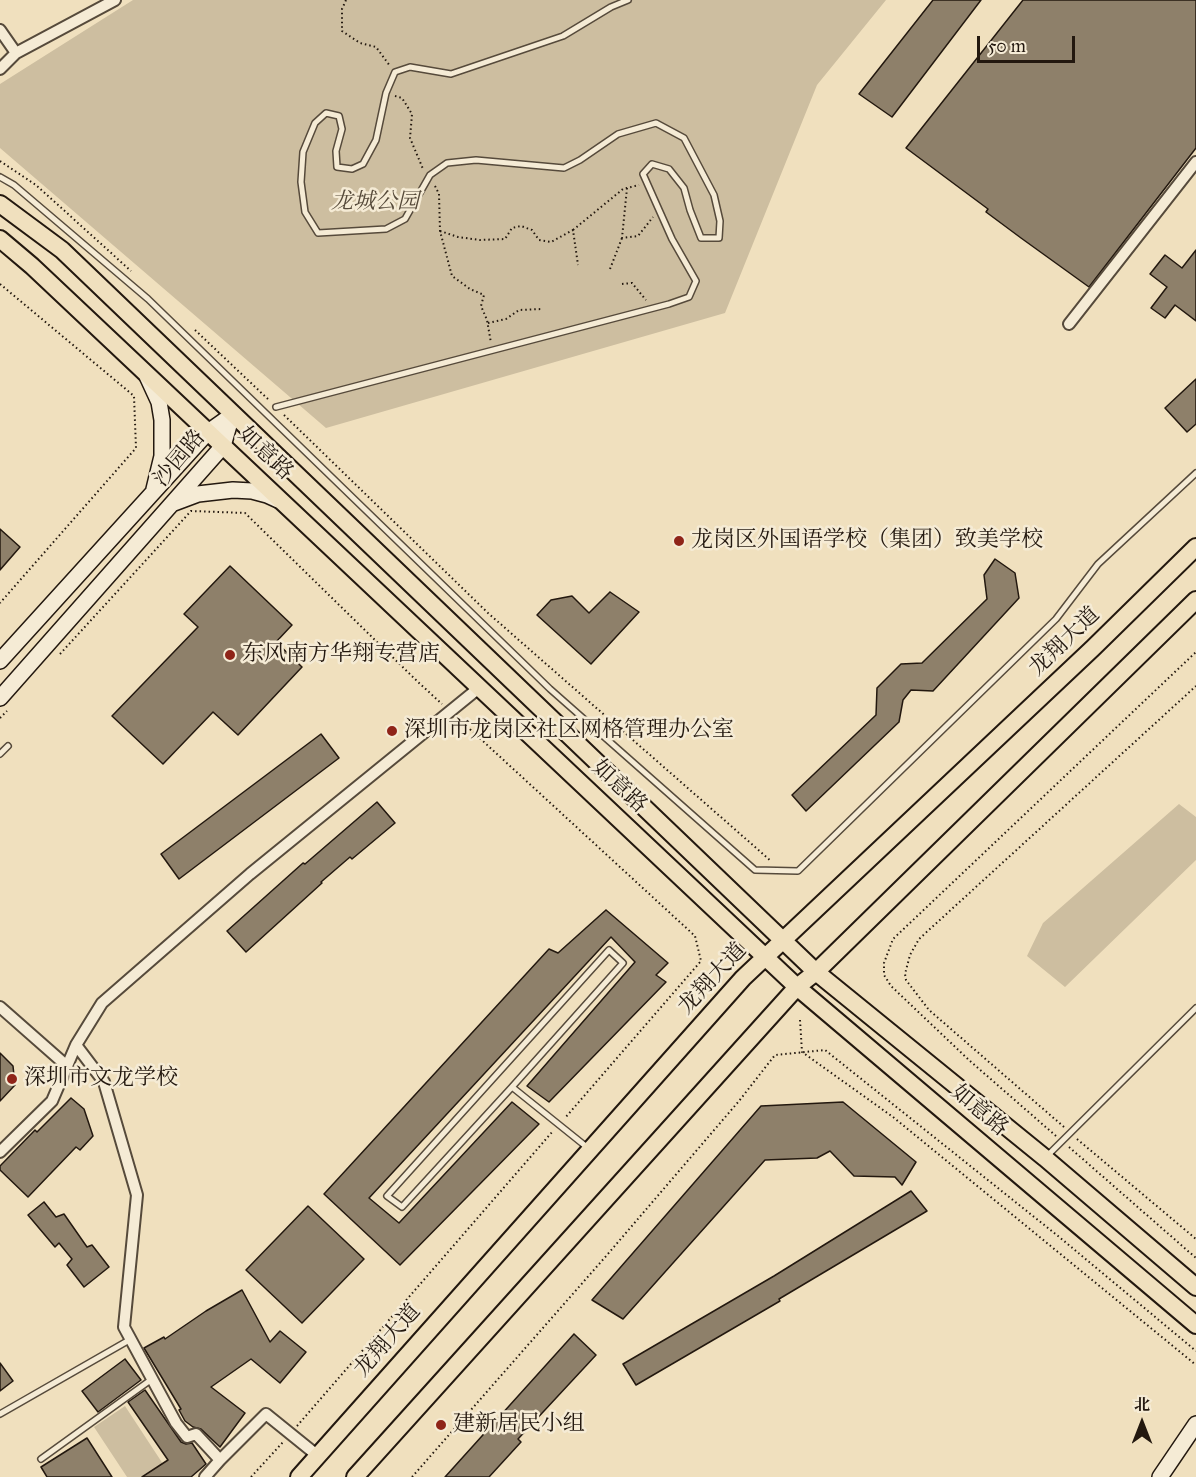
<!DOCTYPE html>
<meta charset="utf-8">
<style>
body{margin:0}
#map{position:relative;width:1196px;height:1477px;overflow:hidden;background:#f0e0be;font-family:"IM FELL Great Primer","Noto Serif SC",serif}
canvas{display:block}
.north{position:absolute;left:1112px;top:1393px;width:60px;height:60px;-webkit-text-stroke:4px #f5ebd5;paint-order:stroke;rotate:0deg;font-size:16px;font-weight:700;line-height:24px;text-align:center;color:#23180f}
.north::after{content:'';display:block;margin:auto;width:21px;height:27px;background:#23180f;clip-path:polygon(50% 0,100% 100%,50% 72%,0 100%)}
.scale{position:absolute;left:977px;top:36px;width:98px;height:27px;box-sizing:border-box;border:3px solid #23180f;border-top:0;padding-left:8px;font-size:18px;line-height:21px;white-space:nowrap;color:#23180f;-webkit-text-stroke:4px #f5ebd5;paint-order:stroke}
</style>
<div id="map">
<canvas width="1196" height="1477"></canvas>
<div class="north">北</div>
<div class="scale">50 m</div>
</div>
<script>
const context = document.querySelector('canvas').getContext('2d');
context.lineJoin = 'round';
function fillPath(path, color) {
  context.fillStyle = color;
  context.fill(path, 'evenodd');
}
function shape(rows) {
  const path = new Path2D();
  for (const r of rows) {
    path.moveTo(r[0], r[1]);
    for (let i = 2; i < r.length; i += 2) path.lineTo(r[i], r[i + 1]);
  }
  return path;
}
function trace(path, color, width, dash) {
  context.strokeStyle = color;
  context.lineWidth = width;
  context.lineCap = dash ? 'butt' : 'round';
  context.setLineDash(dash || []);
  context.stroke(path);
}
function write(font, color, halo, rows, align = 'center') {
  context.font = font + ' "IM FELL Great Primer","Noto Serif SC",serif';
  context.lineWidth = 5;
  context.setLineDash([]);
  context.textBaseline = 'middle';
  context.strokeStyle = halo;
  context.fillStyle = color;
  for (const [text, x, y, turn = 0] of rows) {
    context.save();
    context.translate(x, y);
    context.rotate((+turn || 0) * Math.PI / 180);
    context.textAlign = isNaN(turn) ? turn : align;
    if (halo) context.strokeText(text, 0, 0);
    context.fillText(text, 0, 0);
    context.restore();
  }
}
const green = shape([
 [133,0,886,0,817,85,725,313,326,428,0,148,0,84],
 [1179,804,1196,817,1196,860,1065,987,1027,956,1043,923],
 [125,1406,163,1464,142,1477,127,1477,94,1427]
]);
const building = shape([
 [933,0,981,0,892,117,859,94,933,0],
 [1023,0,1196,0,1196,148,1089,287,1021,238,986,212,988,209,906,148,1023,0],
 [1196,250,1196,321,1175,305,1165,318,1151,308,1167,287,1150,274,1165,255,1182,268,1196,250],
 [1196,379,1196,424,1187,432,1165,408,1196,379],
 [0,529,20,547,0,570,0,529],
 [995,559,1015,573,1019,598,933,691,911,690,903,700,899,722,806,811,792,795,876,715,877,688,901,664,922,663,987,599,984,575,995,559],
 [230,566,292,625,276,642,302,667,238,735,213,712,163,764,112,716,198,627,184,614,230,566],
 [610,592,639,612,591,664,537,615,551,600,572,596,589,613,610,592],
 [321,734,339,758,179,879,161,854,321,734],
 [377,802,395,823,352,859,350,857,321,882,322,883,246,952,227,931,303,863,305,864,377,802],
 [606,910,668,963,656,975,666,982,549,1102,527,1086,635,962,611,937,369,1198,399,1223,512,1102,539,1124,400,1265,324,1194,549,949,558,953,606,910],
 [0,1053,13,1066,15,1085,0,1101,0,1053],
 [71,1098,84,1109,93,1136,80,1150,76,1147,28,1197,0,1170,0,1166,35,1130,37,1132,71,1098],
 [843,1102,916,1162,902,1185,895,1177,854,1176,830,1151,817,1158,765,1160,623,1319,592,1300,761,1106,843,1102],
 [911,1191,927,1211,779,1299,780,1301,636,1385,623,1364,774,1276,911,1191],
 [44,1202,56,1217,64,1214,87,1247,92,1245,109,1267,84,1287,67,1265,72,1259,59,1243,55,1247,28,1215,44,1202],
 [308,1206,364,1259,302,1323,246,1270,308,1206],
 [242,1290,270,1342,280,1331,306,1352,280,1383,251,1359,211,1387,245,1413,220,1447,201,1429,193,1427,185,1421,179,1410,181,1409,144,1348,164,1337,165,1339,206,1311,242,1290],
 [574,1334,596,1355,518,1439,521,1442,489,1477,445,1477,574,1334],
 [125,1359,141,1380,98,1412,82,1391,125,1359],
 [0,1363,13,1381,0,1391,0,1363],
 [145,1390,181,1442,186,1444,192,1443,206,1464,191,1477,142,1477,168,1460,128,1402,145,1390],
 [87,1438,112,1477,47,1477,41,1467,87,1438]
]);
const path = shape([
 [346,0,342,9,342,31,360,43,376,47,390,66],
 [395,96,402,98,412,114,410,138,423,169],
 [0,161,36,185,131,271],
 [435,186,439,194,440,231,452,276,470,289,484,295,481,306,487,320,491,343],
 [627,188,622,238,638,236,653,217],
 [573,230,623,189,639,185],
 [440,231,458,237,480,240,505,239,512,228,521,226,532,230,539,240,551,242,573,230,578,265],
 [610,269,622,238],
 [0,284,134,396,136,448,0,603],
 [622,284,632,283,646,300],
 [488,323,506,319,519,310,543,309],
 [195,330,270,401],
 [284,415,488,613,771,861],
 [60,654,191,511,245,513,418,682,442,704],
 [0,718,7,711],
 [460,720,695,936,701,961,565,1118],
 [800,1020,802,1052,893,1117,1196,1365],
 [1064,1127,929,1010,906,980,905,974,910,955,919,939,1196,686],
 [1056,1136,970,1061,891,986,884,975,884,963,893,939,1196,652],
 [1077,1139,1196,1239],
 [1069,1147,1196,1258],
 [297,1426,553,1131],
 [251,1477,284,1441],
 [412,1477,607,1255,739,1101,775,1055,825,1050,1058,1236,1196,1351]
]);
const lane = shape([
 [0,177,14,185,148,299,550,689,755,870,798,871,1056,619,1098,564,1196,473],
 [276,407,669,304,689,297,696,281,672,239,643,174,652,164,669,169,684,188,690,210,701,238,719,238,720,221,714,195,684,138,656,123,618,134,580,160,564,168,476,160,447,163,430,175,405,219,386,229,318,233,305,212,301,182,303,152,315,123,326,113,339,116,342,129,336,151,337,167,352,169,363,164,376,140,386,93,395,72,410,67,451,74,563,36,611,7,628,0],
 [0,754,8,746],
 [512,1087,623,963,609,950,387,1196,402,1207,512,1087,588,1148],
 [1046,1157,1196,1008],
 [0,1414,131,1339],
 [41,1459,152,1379]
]);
const street = shape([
 [0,30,16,53,115,0],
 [0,69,16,53],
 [1069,324,1196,162],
 [0,1007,67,1066],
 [76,1045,102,1003,250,874,480,687],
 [0,1152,52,1101,76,1045,104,1082,137,1195,124,1327,176,1423,187,1437,196,1434,220,1460,266,1414,318,1456],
 [205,1477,220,1460]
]);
const secondary = shape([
 [147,376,159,402,162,420,162,456,154,489],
 [174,503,198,494,233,490,252,491,267,495,278,500],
 [0,661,208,432,232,415],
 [0,698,223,446,232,415],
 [1160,1477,1196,1424]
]);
const primary = shape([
 [0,204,62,250,816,972,1045,1158,1196,1287],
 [0,239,32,266,797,987,1196,1325],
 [299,1477,743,978,1093,648,1196,547],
 [355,1477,797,987,816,972,1196,600]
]);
const markers = [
 [679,541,6,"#8f2418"],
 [230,655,6,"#8f2418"],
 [392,731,6,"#8f2418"],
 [12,1079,6,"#8f2418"],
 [441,1425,6,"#8f2418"]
];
const parkNames = [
 ["龙城公园",375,203]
];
const streetNames = [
 ["如意路",265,454,43],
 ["沙园路",180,459,-50],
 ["龙翔大道",1065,642,-44],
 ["如意路",619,787,43],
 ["龙翔大道",713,979,-47],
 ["如意路",979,1111,40],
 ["龙翔大道",388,1341,-49]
];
const poiNames = [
 ["龙岗区外国语学校（集团）致美学校",691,541],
 ["东风南方华翔专营店",242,655],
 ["深圳市龙岗区社区网格管理办公室",404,731],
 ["深圳市文龙学校",24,1079],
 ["建新居民小组",453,1425]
];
fillPath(green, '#cdbea0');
fillPath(building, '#8e806a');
trace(building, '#23180f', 1.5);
trace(lane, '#564a3b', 8);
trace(street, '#564a3b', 14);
trace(secondary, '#23180f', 18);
trace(primary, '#23180f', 20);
trace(path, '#23180f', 2, [1.5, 3]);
trace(lane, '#f5ebd5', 5);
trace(street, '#f5ebd5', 10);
trace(secondary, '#f5ebd5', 15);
trace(primary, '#f0e0be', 16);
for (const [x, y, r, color] of markers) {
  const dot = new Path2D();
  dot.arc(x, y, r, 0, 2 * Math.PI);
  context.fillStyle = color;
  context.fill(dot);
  trace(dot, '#f5ebd5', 2);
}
write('italic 22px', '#564a3a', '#f5ebd5', parkNames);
write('22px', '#23180f', '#f5ebd5', streetNames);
write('22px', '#23180f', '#f5ebd5', poiNames, 'left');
</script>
